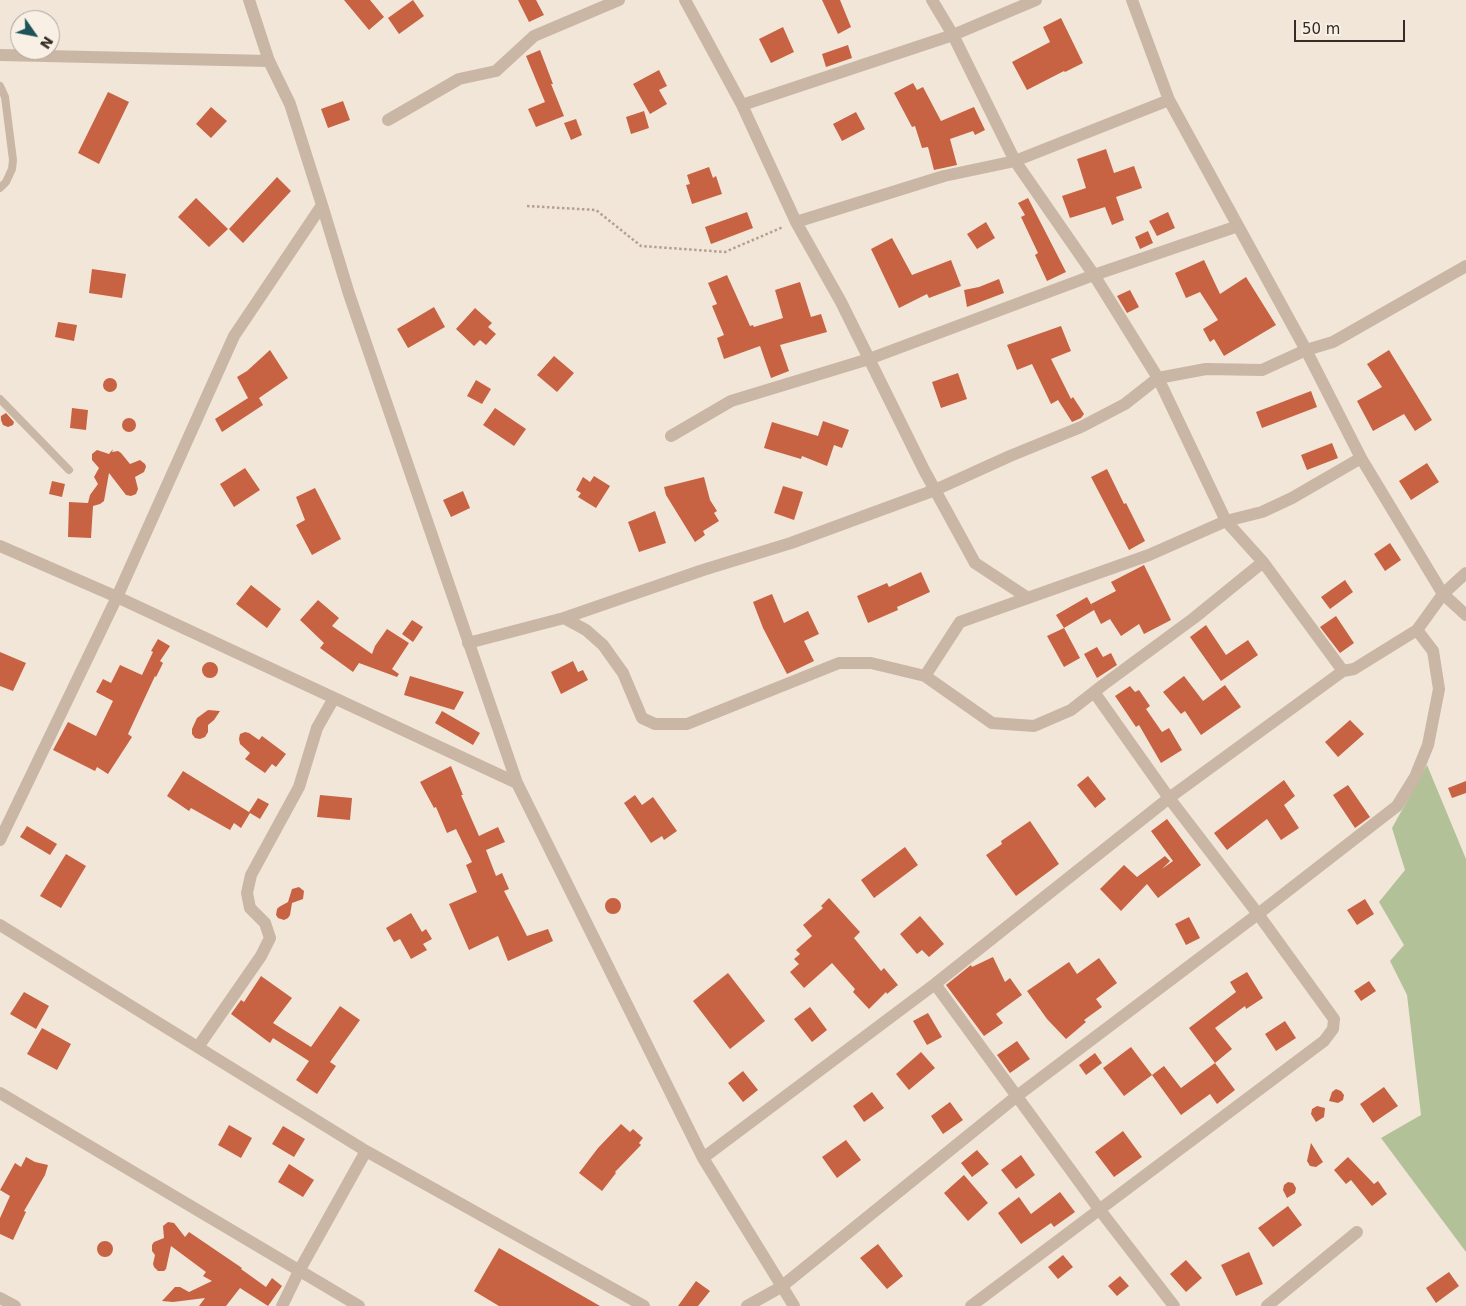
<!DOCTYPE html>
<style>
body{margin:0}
#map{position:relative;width:1466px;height:1306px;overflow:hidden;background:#f2e6d9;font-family:"DejaVu Sans",sans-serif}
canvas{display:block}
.north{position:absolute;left:10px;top:10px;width:50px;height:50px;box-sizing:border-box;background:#f9f0e5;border:1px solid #aba199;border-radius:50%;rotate:123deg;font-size:14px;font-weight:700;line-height:20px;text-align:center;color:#352b27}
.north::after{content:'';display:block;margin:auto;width:18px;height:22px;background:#1c5357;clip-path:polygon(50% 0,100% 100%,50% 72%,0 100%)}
.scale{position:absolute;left:1294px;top:20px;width:111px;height:22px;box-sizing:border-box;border:2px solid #352b27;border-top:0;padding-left:6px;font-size:15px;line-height:18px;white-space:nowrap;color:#352b27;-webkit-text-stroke:4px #f9f0e5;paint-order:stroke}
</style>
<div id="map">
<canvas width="1466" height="1306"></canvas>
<div class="north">N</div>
<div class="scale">50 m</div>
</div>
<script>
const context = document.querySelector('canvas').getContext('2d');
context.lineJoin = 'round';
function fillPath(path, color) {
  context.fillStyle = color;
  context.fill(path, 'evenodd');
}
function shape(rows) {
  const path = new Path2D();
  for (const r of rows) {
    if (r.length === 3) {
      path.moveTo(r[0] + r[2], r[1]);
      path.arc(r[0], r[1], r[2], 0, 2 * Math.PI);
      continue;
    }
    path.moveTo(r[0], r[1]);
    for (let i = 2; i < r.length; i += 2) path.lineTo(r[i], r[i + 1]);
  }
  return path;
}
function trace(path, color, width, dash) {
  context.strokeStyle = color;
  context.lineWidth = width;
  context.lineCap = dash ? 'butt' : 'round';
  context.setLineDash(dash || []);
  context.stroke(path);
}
const green = shape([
 [1427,765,1466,859,1466,1252,1381,1138,1421,1115,1407,995,1390,961,1404,945,1379,902,1405,870,1392,828]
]);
const building = shape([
 [344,0,370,0,384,17,369,30],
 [413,0,424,16,399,34,388,18],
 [518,0,536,0,544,15,529,22],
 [822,0,840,0,851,27,838,34],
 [1061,18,1083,63,1065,72,1064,71,1027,90,1012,62,1050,42,1043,27],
 [783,27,794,52,771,63,759,39],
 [848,45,852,58,826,67,822,54],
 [540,50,553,84,551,84,564,116,536,127,528,109,545,102,526,56],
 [659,70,667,86,659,90,667,104,650,114,633,84],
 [913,83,917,90,923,87,941,121,974,107,985,130,975,135,973,131,950,139,957,165,934,170,928,147,922,148,915,126,912,127,894,93],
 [108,92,129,102,99,164,78,153],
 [343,101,350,120,328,128,321,109],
 [211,107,227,121,211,138,196,124],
 [644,111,649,128,631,134,626,117],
 [856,112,865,129,842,141,833,124],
 [576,119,582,135,571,140,564,123],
 [1106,149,1114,173,1134,166,1142,188,1116,197,1124,220,1112,225,1105,207,1070,218,1062,196,1086,188,1077,159],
 [709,167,713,178,716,176,722,194,692,204,686,185,690,184,687,175],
 [277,177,291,191,243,243,229,229],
 [196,198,228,229,209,247,178,217],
 [1028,198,1066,272,1047,281,1035,255,1038,253,1021,217,1025,215,1018,203],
 [747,212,753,228,711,244,705,227],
 [1168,212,1175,228,1157,236,1149,221],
 [986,222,995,238,977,249,967,234],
 [1148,231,1153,243,1140,249,1135,237],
 [892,238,912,275,951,260,961,286,929,298,927,294,899,308,871,249],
 [1204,260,1220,294,1246,277,1276,325,1224,356,1214,339,1210,342,1203,329,1218,320,1200,292,1186,298,1175,273],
 [92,269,126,274,122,298,89,293],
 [727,275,750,326,753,325,754,327,783,318,775,290,800,282,811,317,821,314,827,332,780,345,789,371,771,378,760,346,724,359,717,338,724,335,712,306,717,304,708,283],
 [999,279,1004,293,967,307,964,290,979,287],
 [1130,290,1139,307,1127,313,1117,296],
 [434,307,445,327,408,348,397,329],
 [475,308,492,323,488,327,496,334,486,345,480,340,474,346,456,329],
 [58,322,77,325,74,341,55,337],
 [1061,326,1071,351,1051,359,1071,399,1073,397,1084,414,1081,418,1072,422,1058,400,1051,404,1032,364,1017,370,1007,345],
 [270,350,288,378,259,398,263,405,222,432,215,419,248,398,237,377,247,371],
 [1389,350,1432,420,1415,431,1404,414,1373,431,1357,401,1382,387,1367,364],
 [554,356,574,373,557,392,537,375],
 [958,373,967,399,941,408,932,382],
 [110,385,7],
 [476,380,491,389,482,404,467,396],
 [1311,391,1317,407,1262,428,1256,412],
 [72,408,88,410,86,430,70,428],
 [495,408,526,429,514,446,483,425],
 [6,413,14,422,13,425,8,427,3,425,1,420,1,416],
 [129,425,7],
 [823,421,849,430,842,448,834,445,827,466,802,456,801,459,764,448,772,422,818,436],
 [1332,443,1338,458,1307,470,1301,455],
 [113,449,112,452,118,451,121,453,130,464,140,460,145,464,146,467,144,472,135,477,138,489,136,494,131,496,126,495,109,473,104,501,100,504,93,506,91,538,68,537,69,502,88,503,90,495,98,484,94,477,99,468,92,460,92,454,97,450,109,454],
 [1427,463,1439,482,1411,500,1399,481],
 [245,468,260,490,234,507,220,484],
 [1107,469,1124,504,1126,503,1145,541,1129,550,1091,477],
 [594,476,610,486,596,508,578,497,581,493,576,490,583,477,590,482],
 [704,477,710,500,717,511,714,513,719,521,703,531,705,535,695,542,666,495,664,487],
 [52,481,65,484,62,497,49,494],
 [783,486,803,492,794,520,774,513],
 [315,488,341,539,312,555,296,525,305,520,296,497],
 [463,491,470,508,451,517,443,500],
 [655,511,666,543,639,552,628,522],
 [1390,543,1401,560,1385,571,1374,554],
 [1144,565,1171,620,1144,634,1139,624,1121,636,1110,619,1101,624,1094,610,1064,628,1056,615,1087,597,1093,608,1091,604,1116,591,1111,582],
 [921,572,930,592,897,607,898,610,868,623,857,596,887,583,889,587],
 [1345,580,1353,592,1330,609,1321,597],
 [251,585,281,609,267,628,236,604],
 [772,594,784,623,808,611,819,634,804,641,814,661,787,674,763,628,753,602],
 [318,600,339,618,332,626,372,654,375,646,387,629,409,643,392,669,399,674,397,677,359,663,353,672,320,648,324,643,300,620],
 [1336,616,1354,643,1340,653,1320,627],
 [412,620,423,627,413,642,402,634],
 [1206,625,1226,655,1248,640,1258,655,1221,681,1190,637],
 [1064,628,1080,658,1064,667,1047,636],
 [158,639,170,646,160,661,163,663,156,677,155,676,128,734,132,737,108,774,97,767,95,771,53,750,68,722,96,736,113,701,96,692,103,679,111,683,120,665,142,675,153,652,151,651],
 [1097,647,1103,657,1111,653,1117,665,1097,678,1084,654],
 [0,652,26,663,13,691,0,686],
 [573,661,578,672,583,670,588,680,561,694,551,672],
 [210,670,8],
 [410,676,464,692,454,710,404,695],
 [1184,676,1203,701,1225,685,1241,707,1201,735,1185,711,1181,714,1163,692],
 [1130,686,1135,692,1139,690,1150,706,1146,709,1162,732,1169,728,1182,750,1161,763,1139,725,1136,727,1115,696],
 [208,710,220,711,214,720,208,725,208,732,205,737,200,739,195,738,192,734,192,729,197,718],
 [442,711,480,733,473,745,435,723],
 [1350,720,1364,734,1338,757,1325,742],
 [245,732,249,733,259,740,262,736,286,754,276,767,272,764,265,773,245,759,250,753,240,744,239,739,240,734],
 [451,766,463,795,461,795,479,836,498,827,505,842,486,850,496,876,502,873,509,889,504,891,527,936,548,929,553,941,508,961,498,936,469,950,449,904,477,892,466,865,472,862,456,829,447,833,436,807,434,808,420,782],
 [183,771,249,812,258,798,269,804,260,819,250,813,241,828,234,823,230,830,191,808,189,811,167,796],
 [1088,776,1106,799,1095,808,1077,785],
 [1284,780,1295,796,1284,805,1299,828,1281,840,1267,819,1227,850,1214,833],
 [1466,781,1466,793,1452,798,1448,788],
 [1348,785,1370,817,1355,828,1333,795],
 [320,795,352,798,350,820,317,817],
 [635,795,642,805,653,797,677,831,664,840,662,836,651,843,624,803],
 [1167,819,1201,865,1158,898,1147,884,1121,911,1100,889,1124,865,1137,877,1165,856,1170,861,1162,869,1173,861,1151,831],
 [1030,821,1059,864,1016,896,986,855,1002,844,1001,841],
 [27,826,57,844,50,855,20,837],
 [905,847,918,865,874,898,861,880],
 [66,854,86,866,61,908,40,896],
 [299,887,304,891,303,899,292,903,290,915,288,918,284,920,278,918,276,915,277,909,279,907,288,902,292,889],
 [829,898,860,932,854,938,881,971,884,968,898,985,887,994,886,992,869,1009,853,992,855,989,832,963,804,988,790,972,799,964,794,959,800,954,796,950,812,936,803,925,823,908,821,906],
 [613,906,8],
 [1365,899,1374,914,1357,925,1347,910],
 [411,913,422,932,426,929,432,939,423,944,427,950,411,959,400,939,394,942,386,928],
 [920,916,944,944,929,957,922,950,917,954,900,934],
 [1189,917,1200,938,1186,945,1175,924],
 [993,957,1005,982,1010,978,1022,995,996,1014,1003,1023,984,1036,946,985,971,965,972,967],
 [1099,958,1117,983,1096,999,1102,1007,1084,1020,1086,1022,1066,1039,1047,1019,1027,991,1069,962,1077,974],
 [1247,972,1263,998,1246,1009,1245,1006,1215,1028,1232,1049,1215,1063,1189,1028,1236,992,1230,982],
 [728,973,765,1021,730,1049,693,1001],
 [261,976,292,998,273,1023,311,1047,340,1006,360,1020,330,1062,336,1066,317,1094,296,1080,309,1061,273,1038,270,1043,231,1014,241,1000,244,1002],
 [1369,981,1376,991,1361,1001,1354,991],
 [24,992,49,1006,36,1029,10,1014],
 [810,1007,827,1030,812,1042,794,1019],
 [928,1013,942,1037,927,1045,913,1021],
 [1285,1021,1296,1038,1276,1051,1265,1034],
 [42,1028,71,1044,57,1070,27,1054],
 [1017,1041,1030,1059,1010,1073,997,1055],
 [1131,1047,1152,1075,1124,1096,1103,1068],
 [921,1052,935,1068,909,1090,896,1074],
 [1095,1053,1102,1063,1086,1075,1079,1065],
 [1215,1063,1235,1090,1217,1104,1210,1094,1181,1115,1152,1075,1164,1066,1181,1088],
 [743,1071,758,1090,743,1102,728,1083],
 [1384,1087,1398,1106,1373,1123,1360,1104],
 [1336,1089,1341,1091,1344,1095,1343,1100,1338,1103,1329,1101,1332,1092],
 [872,1092,884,1108,864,1122,853,1106],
 [950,1102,963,1120,943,1134,931,1116],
 [1317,1106,1325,1108,1324,1117,1316,1122,1311,1114,1312,1109],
 [621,1124,630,1132,633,1129,643,1138,639,1143,641,1145,615,1172,616,1173,602,1191,579,1173,598,1148],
 [229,1125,252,1138,241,1158,218,1145],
 [283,1126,305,1139,294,1157,272,1144],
 [1123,1131,1142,1157,1114,1177,1095,1152],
 [846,1140,861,1160,837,1178,822,1157],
 [1311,1143,1323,1162,1316,1167,1310,1166,1307,1161],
 [977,1150,989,1164,972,1177,961,1163],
 [1021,1155,1035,1175,1016,1189,1001,1170],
 [26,1157,35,1162,48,1165,45,1175,24,1211,26,1212,13,1240,0,1234,0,1218,10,1196,0,1190,15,1163,21,1167],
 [1348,1157,1374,1184,1378,1181,1387,1194,1372,1206,1351,1180,1346,1184,1334,1170],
 [289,1164,314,1180,303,1197,278,1182],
 [964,1175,988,1203,968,1221,944,1193],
 [1288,1182,1293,1183,1296,1188,1295,1193,1287,1198,1283,1190,1284,1185],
 [1060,1192,1075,1212,1054,1227,1051,1223,1021,1244,998,1213,1019,1197,1031,1214],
 [1288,1206,1302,1225,1273,1247,1258,1228],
 [168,1222,174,1223,185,1237,189,1232,242,1268,241,1269,266,1287,272,1278,282,1286,268,1306,240,1288,226,1306,199,1306,205,1298,173,1302,162,1301,175,1287,180,1287,189,1292,212,1281,203,1276,206,1272,171,1246,166,1269,164,1271,158,1271,154,1267,153,1264,155,1255,152,1251,152,1245,154,1242,164,1238,163,1226],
 [105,1249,8],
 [878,1244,903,1276,887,1289,860,1258],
 [499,1248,600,1306,499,1306,474,1291],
 [1249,1252,1263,1284,1236,1296,1221,1265],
 [1063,1255,1073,1267,1058,1279,1048,1267],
 [1186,1260,1202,1278,1186,1292,1170,1274],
 [1449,1272,1459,1286,1436,1303,1426,1288],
 [1120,1276,1129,1286,1117,1296,1108,1286],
 [696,1281,710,1291,698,1306,678,1306]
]);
const path = shape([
 [527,206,596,210,641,246,725,252,783,227]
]);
const lane = shape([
 [0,86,5,97,13,160,12,169,6,182,0,188],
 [0,399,69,470]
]);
const street = shape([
 [685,0,742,105,796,222,841,302,924,470,935,490,1010,456,1081,427,1125,404,1158,378,1206,369,1262,370,1306,350,1333,342,1466,266],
 [932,0,953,35,1015,161,1094,275,1158,378,1226,521,1263,562,1343,671],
 [1132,0,1169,100,1306,350,1361,458,1443,594,1466,615],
 [0,55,269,61],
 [742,105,953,35,1036,0],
 [388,120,459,79,496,71,534,36,619,0],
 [322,205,349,294,517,783],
 [796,222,944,176,1015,161,1169,100],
 [671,436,731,401,869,359,1094,275,1238,226],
 [0,546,117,597,517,783,703,1158,794,1306],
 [564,618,703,570,791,543,935,490,975,563,1028,598],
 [468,643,564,618,586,630,603,645,623,673,642,718,655,724,687,724,839,663,871,663,925,676,992,723,1034,726,1071,710,1103,685,1194,618,1263,562],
 [925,676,960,622,1149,555,1226,521,1262,512,1292,498,1361,458],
 [0,840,117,597,234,336,322,205,290,104,269,61,249,0],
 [0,925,366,1151,644,1306],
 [935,984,1099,1209,1174,1306],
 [198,1047,261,956,270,938,265,923,250,908,247,893,251,875,299,787,317,728,334,698],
 [0,1093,359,1306],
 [703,1158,935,984,1169,798,1343,671,1354,669,1417,630,1443,594,1466,573],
 [0,1298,15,1306],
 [282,1306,299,1271,366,1151],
 [747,1306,781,1287,1017,1096,1258,914,1397,806,1415,777,1428,745,1439,689,1433,651,1417,630],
 [971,1306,1324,1041,1333,1029,1334,1019,1258,914,1169,798,1094,692],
 [1267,1306,1357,1232]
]);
fillPath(green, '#b3c199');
fillPath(building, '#c76242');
trace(path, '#b5a08f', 2.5, [2.5, 2.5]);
trace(lane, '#cab6a5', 8);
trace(street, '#cab6a5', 12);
</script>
